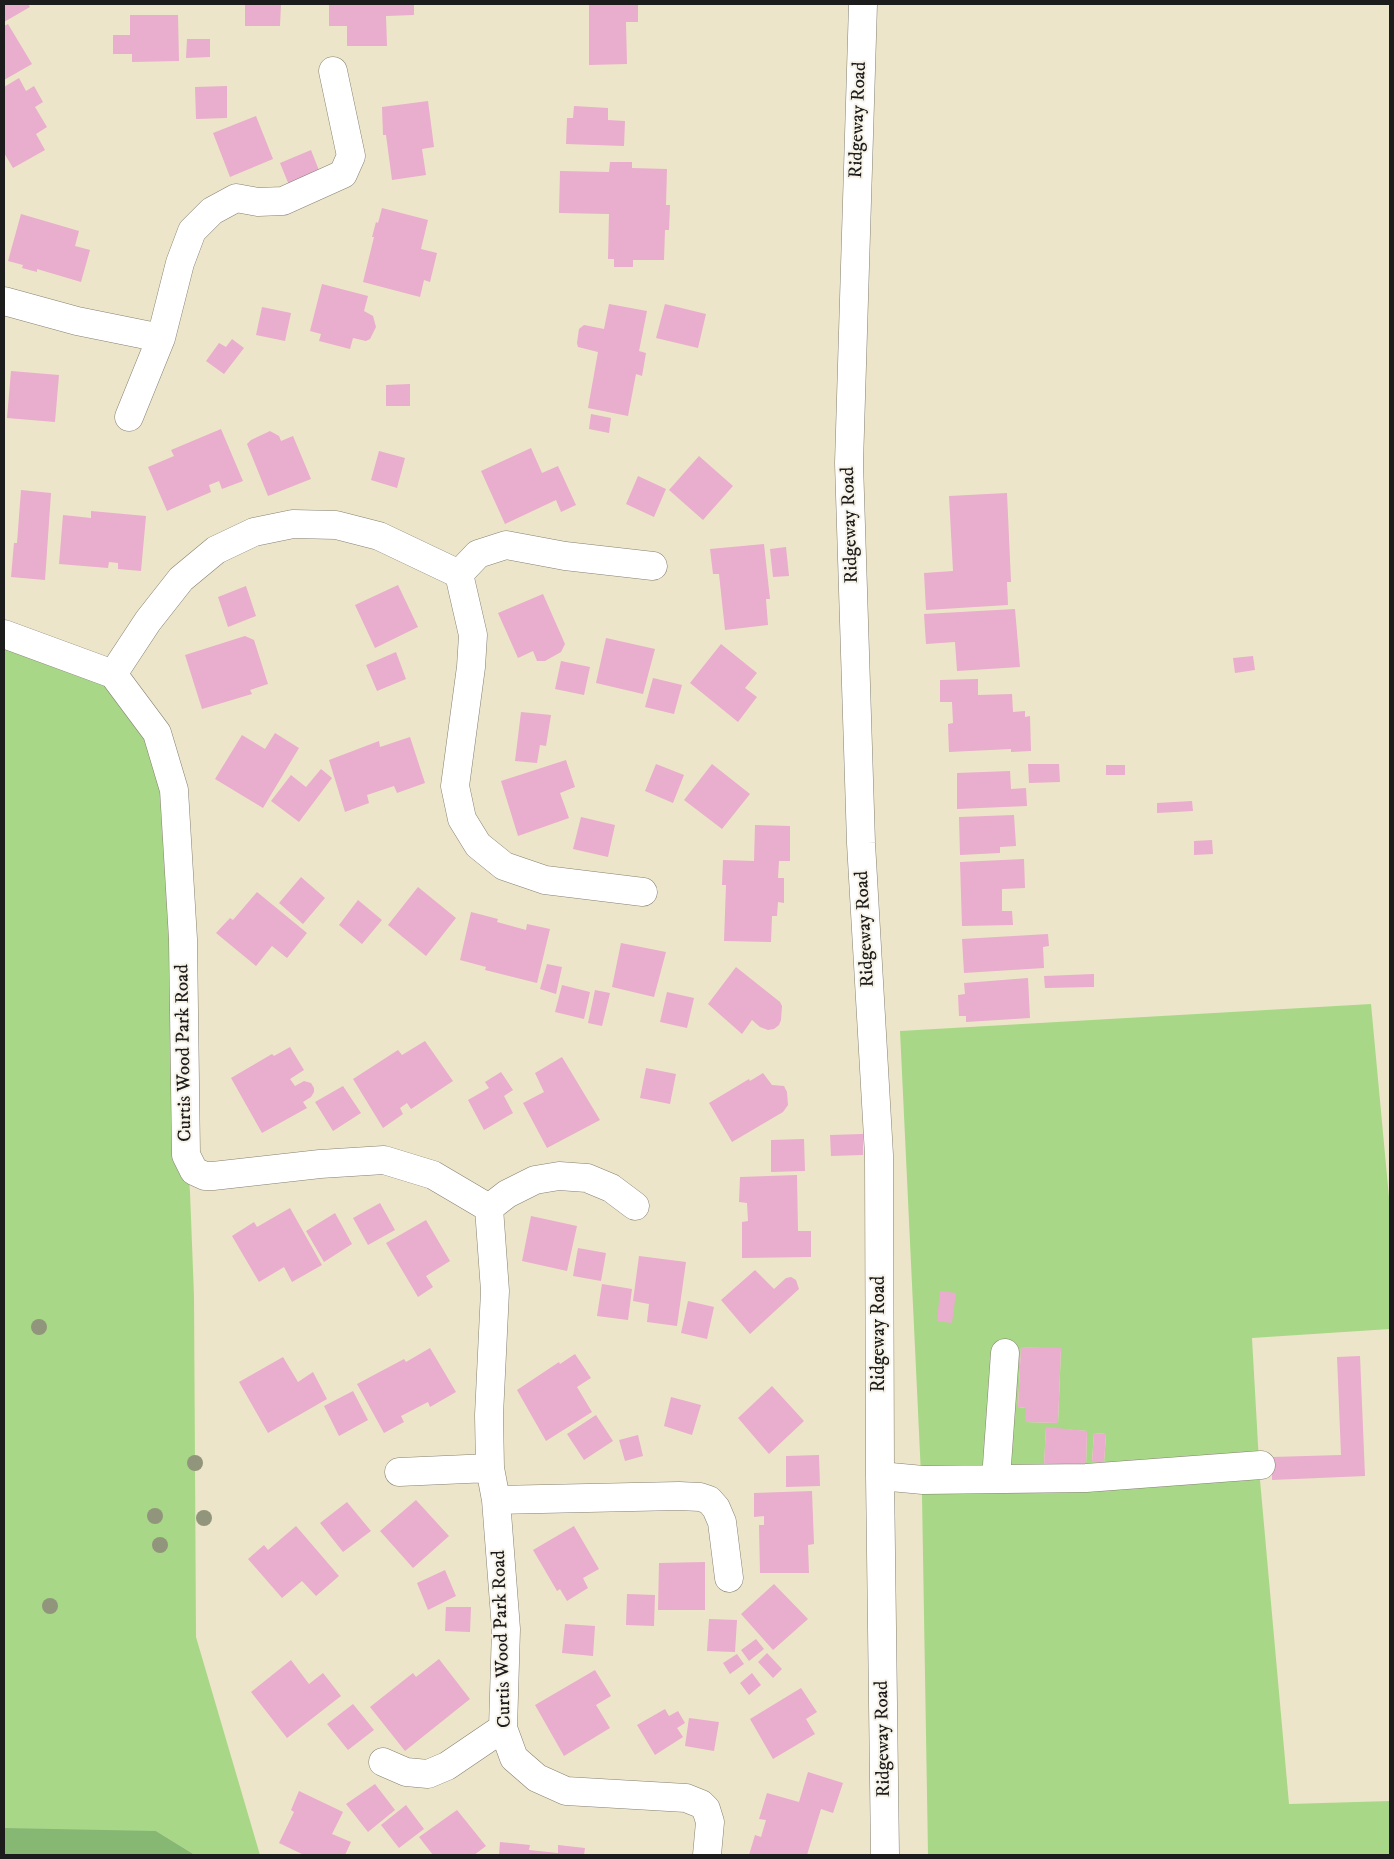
<!DOCTYPE html>
<style>
body{margin:0}
#map{position:relative;width:1394px;height:1859px;overflow:hidden;background:#ede5c9;font-family:"IM FELL DW Pica",serif}
canvas{display:block}
.frame{position:absolute;inset:0;border:5px solid #1c1c1c;pointer-events:none}
</style>
<div id="map">
<canvas width="1394" height="1859"></canvas>
<div class="frame"></div>
</div>
<script>
const context = document.querySelector('canvas').getContext('2d');
context.lineJoin = 'round';
function fillPath(path, color) {
  context.fillStyle = color;
  context.fill(path, 'evenodd');
}
function shape(rows) {
  const path = new Path2D();
  for (const r of rows) {
    path.moveTo(r[0], r[1]);
    for (let i = 2; i < r.length; i += 2) path.lineTo(r[i], r[i + 1]);
  }
  return path;
}
function trace(path, color, width, dash) {
  context.strokeStyle = color;
  context.lineWidth = width;
  context.lineCap = dash ? 'butt' : 'round';
  context.setLineDash(dash || []);
  context.stroke(path);
}
function write(font, color, halo, rows, align = 'center') {
  context.font = font + ' "IM FELL DW Pica",serif';
  context.lineWidth = 4;
  context.setLineDash([]);
  context.textBaseline = 'middle';
  context.strokeStyle = halo;
  context.fillStyle = color;
  for (const [text, x, y, turn = 0] of rows) {
    context.save();
    context.translate(x, y);
    context.rotate((+turn || 0) * Math.PI / 180);
    context.textAlign = isNaN(turn) ? turn : align;
    if (halo) context.strokeText(text, 0, 0);
    context.fillText(text, 0, 0);
    context.restore();
  }
}
const green = shape([
 [4,634,113,674,157,733,190,1192,194,1296,196,1637,260,1855,195,1855,156,1831,4,1839],
 [1371,1004,1390,1208,1390,1329,1252,1338,1260,1480,1289,1804,1390,1801,1390,1855,928,1855,922,1496,900,1031],
 [1021,1347,1061,1349,1058,1423,1026,1422,1026,1408,1018,1407],
 [1046,1428,1087,1431,1086,1467,1044,1465],
 [1094,1433,1106,1434,1104,1463,1092,1462]
]);
const forest = shape([
 [4,1828,156,1831,195,1855,4,1855]
]);
const building = shape([
 [4,4,28,4,30,7,4,22],
 [245,4,281,4,280,26,245,26],
 [329,4,414,4,414,15,386,16,387,46,347,46,347,26,329,26],
 [589,4,638,4,638,22,626,22,627,64,589,65],
 [130,15,178,15,179,61,132,62,132,54,113,54,113,35,130,35],
 [8,24,32,64,4,80,4,26],
 [187,39,210,39,210,57,186,58],
 [19,78,26,91,34,86,43,102,35,107,47,127,36,134,45,150,13,168,4,153,4,87],
 [227,86,227,118,196,119,195,87],
 [428,101,434,147,422,149,426,175,392,180,386,135,383,135,382,107],
 [574,106,608,108,608,120,625,121,624,146,566,144,567,118,573,118],
 [256,116,273,159,230,177,213,133],
 [311,150,322,178,291,190,280,163],
 [610,162,632,162,632,168,667,169,666,205,670,205,669,230,665,230,664,260,633,260,633,267,614,267,614,259,608,259,609,214,559,213,560,171,609,172],
 [382,208,428,220,421,249,437,253,430,282,424,280,420,297,363,282,374,237,372,237,376,222,378,223],
 [21,214,79,231,75,246,90,250,81,282,37,269,37,272,22,268,23,265,8,261],
 [322,284,368,296,364,311,373,316,376,327,370,339,366,341,353,338,350,349,319,341,321,334,310,331],
 [609,304,647,311,639,351,646,353,642,376,636,374,628,416,588,408,598,352,578,347,577,343,579,329,584,325,604,329],
 [665,304,706,314,698,348,656,338],
 [262,307,291,313,285,341,256,335],
 [232,339,244,348,224,374,206,361,219,343,226,347],
 [11,371,59,375,55,422,7,418],
 [410,384,410,406,386,406,386,385],
 [591,414,611,418,609,433,589,429],
 [221,429,243,481,222,489,219,481,209,485,211,492,167,511,148,467,174,456,171,450],
 [270,431,279,436,281,441,293,436,311,479,268,496,247,444,251,440],
 [531,448,542,473,558,466,576,505,561,512,556,500,505,524,481,471],
 [379,451,405,458,397,488,371,480],
 [699,456,733,486,703,520,669,490],
 [638,476,666,489,654,517,626,504],
 [21,490,51,493,45,580,11,577,14,543,17,543],
 [1007,493,1011,582,1007,582,1008,605,926,610,924,573,953,571,949,496],
 [91,511,146,516,141,571,118,569,118,563,109,562,108,568,59,564,63,515,91,518],
 [764,544,770,599,766,599,768,625,725,630,719,574,713,574,710,549],
 [786,547,789,576,773,577,770,549],
 [398,585,418,627,375,648,355,605],
 [246,586,256,616,228,627,218,597],
 [543,594,565,644,561,652,545,661,537,661,533,651,518,658,498,613],
 [1015,609,1020,667,957,671,955,642,926,644,924,614],
 [245,636,254,640,268,684,250,690,252,694,202,709,185,655],
 [606,638,655,649,643,694,596,683],
 [721,644,757,673,745,688,757,697,738,722,690,683],
 [396,652,406,679,377,691,366,665],
 [1253,656,1255,670,1235,673,1233,658],
 [561,661,590,667,584,695,555,689],
 [653,678,682,685,674,714,645,707],
 [978,679,978,695,1012,694,1013,712,1025,711,1025,717,1030,716,1031,751,1011,752,1011,749,949,752,948,724,953,723,952,702,940,702,940,680],
 [521,712,551,715,546,746,540,745,537,763,515,761],
 [275,733,299,748,263,808,215,779,242,735,265,749],
 [410,737,425,783,397,793,394,786,367,795,369,803,345,812,329,760,379,741,380,747],
 [566,760,575,787,560,793,569,818,518,836,501,781],
 [656,764,684,775,673,803,645,791],
 [712,764,750,794,722,829,684,800],
 [1028,764,1059,764,1060,782,1029,783],
 [1106,765,1125,765,1125,775,1106,775],
 [321,769,332,778,299,822,271,801,291,775,306,787],
 [1010,771,1011,789,1026,788,1027,806,957,809,957,773],
 [1192,801,1193,811,1157,813,1157,803],
 [1014,815,1016,846,1000,847,1000,853,960,855,959,817],
 [581,817,615,825,608,857,573,849],
 [755,825,790,826,790,861,779,861,778,878,784,878,784,903,778,902,777,916,772,916,771,942,724,941,726,885,722,885,723,860,754,861],
 [1212,840,1213,854,1194,855,1194,841],
 [1024,859,1025,888,1002,889,1002,911,1012,911,1013,925,962,926,960,862],
 [301,877,325,898,303,924,279,903],
 [418,887,456,918,426,956,388,925],
 [257,892,307,933,287,958,272,946,256,966,216,933,230,918,233,920],
 [358,900,382,920,362,944,339,925],
 [471,912,498,919,497,922,526,930,527,924,550,929,537,983,485,970,486,967,460,960],
 [1048,934,1049,946,1043,947,1044,968,964,973,962,939],
 [621,943,666,952,654,997,612,987],
 [547,964,562,967,556,994,540,989],
 [736,967,780,1002,782,1006,781,1020,779,1025,774,1029,768,1030,760,1027,752,1020,742,1034,708,1004],
 [1094,974,1094,987,1045,988,1044,976],
 [1028,978,1030,1018,966,1022,966,1016,959,1016,958,995,965,994,964,983],
 [562,985,590,992,584,1019,555,1012],
 [595,990,610,993,602,1026,588,1023],
 [667,992,694,998,687,1028,660,1022],
 [425,1041,453,1081,411,1109,407,1103,400,1108,403,1114,383,1128,353,1079,398,1050,402,1055],
 [290,1047,304,1070,290,1079,295,1086,304,1081,311,1083,314,1088,314,1092,311,1097,303,1102,307,1108,262,1133,231,1078,272,1054,274,1056],
 [562,1057,600,1120,547,1148,523,1103,544,1092,535,1073],
 [646,1068,676,1074,670,1104,640,1098],
 [501,1072,513,1090,504,1096,513,1113,484,1130,468,1100,489,1088,485,1082],
 [763,1073,772,1085,784,1086,787,1092,788,1105,783,1112,732,1142,709,1103,749,1079,750,1081],
 [343,1086,361,1113,333,1131,315,1102],
 [863,1134,863,1155,831,1156,830,1135],
 [804,1139,805,1171,771,1172,771,1140],
 [797,1175,798,1231,811,1231,811,1257,742,1258,742,1222,748,1221,747,1203,739,1202,740,1177],
 [380,1203,395,1230,368,1245,353,1218],
 [290,1208,322,1265,292,1282,284,1267,259,1282,232,1236,254,1222,257,1227],
 [335,1213,352,1244,324,1262,306,1231],
 [531,1216,577,1226,567,1271,522,1261],
 [426,1220,450,1261,426,1276,433,1287,418,1297,386,1243],
 [578,1248,606,1253,601,1281,573,1276],
 [639,1256,686,1262,677,1326,647,1322,649,1304,633,1301],
 [755,1270,774,1289,786,1278,791,1277,796,1280,799,1289,750,1334,721,1300],
 [602,1284,632,1289,628,1320,597,1316],
 [940,1291,956,1293,952,1323,937,1321],
 [688,1301,714,1307,707,1339,681,1333],
 [1021,1347,1061,1348,1058,1423,1025,1422,1026,1408,1018,1407],
 [430,1348,456,1392,430,1407,428,1402,401,1416,404,1422,384,1433,357,1384,404,1359,406,1362],
 [575,1354,591,1378,577,1387,592,1412,546,1441,517,1390,559,1362,560,1364],
 [1360,1356,1365,1476,1272,1480,1272,1457,1341,1455,1337,1357],
 [283,1357,298,1382,313,1372,327,1399,268,1433,239,1382],
 [772,1386,804,1421,769,1454,738,1418],
 [353,1391,368,1420,339,1436,324,1406],
 [671,1397,701,1405,692,1435,664,1426],
 [596,1415,613,1441,584,1460,567,1434],
 [1046,1427,1087,1431,1086,1468,1044,1465],
 [1094,1433,1106,1434,1104,1463,1092,1462],
 [638,1435,643,1456,625,1461,619,1440],
 [819,1455,820,1486,786,1487,786,1456],
 [812,1491,814,1544,808,1545,809,1573,760,1573,759,1525,764,1525,764,1516,754,1517,754,1493],
 [416,1500,449,1536,413,1568,380,1531],
 [347,1502,371,1531,343,1552,320,1523],
 [296,1526,339,1576,316,1596,302,1581,282,1598,248,1559,264,1545,268,1550],
 [574,1526,599,1569,583,1578,588,1588,567,1601,560,1589,557,1591,533,1550],
 [705,1562,705,1610,658,1610,659,1563],
 [445,1570,456,1596,428,1610,417,1583],
 [774,1584,808,1619,773,1650,741,1614],
 [627,1594,655,1595,654,1626,626,1625],
 [446,1607,471,1607,470,1632,445,1631],
 [709,1619,737,1620,735,1652,707,1651],
 [565,1624,595,1626,593,1656,562,1653],
 [756,1639,764,1649,749,1661,741,1650],
 [767,1653,782,1669,773,1678,758,1662],
 [737,1654,744,1664,730,1674,723,1663],
 [439,1659,470,1699,405,1751,370,1707,413,1673,416,1677],
 [291,1660,309,1684,323,1673,341,1696,287,1738,251,1692],
 [595,1670,611,1696,596,1705,610,1728,564,1756,535,1705],
 [752,1673,761,1685,749,1695,740,1683],
 [801,1688,817,1712,806,1719,815,1734,773,1759,750,1719],
 [353,1704,374,1730,348,1750,327,1724],
 [665,1709,669,1716,678,1711,685,1723,677,1728,683,1737,655,1755,637,1725],
 [689,1718,719,1722,714,1751,685,1746],
 [808,1772,843,1783,833,1813,821,1809,807,1855,749,1855,755,1835,761,1837,766,1820,759,1819,767,1793,799,1802],
 [375,1784,395,1810,368,1832,346,1804],
 [299,1791,343,1812,332,1834,351,1842,345,1855,304,1855,279,1843,294,1812,291,1810],
 [406,1805,424,1829,399,1848,381,1825],
 [457,1810,486,1846,474,1855,433,1855,419,1837],
 [500,1842,530,1845,529,1850,558,1853,558,1845,585,1848,584,1855,499,1855]
]);
const minor = shape([
 [863,4,849,463,861,843,879,1155,880,1476,885,1855],
 [4,301,77,321,161,338],
 [129,417,161,338,180,263,192,231,212,211,236,198,258,202,283,201,343,174,351,156,333,71],
 [459,574,478,554,506,545,565,556,653,566],
 [4,634,113,674,157,733,174,790,183,939,186,1155,194,1171,205,1176,213,1176,320,1164,384,1160,433,1175,489,1208,495,1291,489,1415,490,1468,496,1500,506,1629,503,1728,514,1758,537,1778,566,1791,686,1798,701,1804,706,1809,710,1822,707,1855],
 [113,674,148,621,181,579,216,550,254,532,293,524,336,525,379,536,459,574,473,635,471,667,455,786,462,819,478,845,504,866,545,880,643,892],
 [489,1208,507,1194,535,1180,559,1176,587,1178,611,1188,635,1206],
 [399,1472,490,1468],
 [880,1476,923,1480,1086,1478,1261,1465],
 [996,1479,1005,1353],
 [496,1500,679,1496,700,1497,709,1500,716,1508,722,1522,729,1578],
 [383,1762,406,1772,428,1774,447,1766,503,1728]
]);
const trees = [
 [39,1327],
 [195,1463],
 [155,1516],
 [204,1518],
 [160,1545],
 [50,1606]
];
const streetNames = [
 ["Ridgeway Road",859,120,-88],
 ["Ridgeway Road",851,525,-92],
 ["Ridgeway Road",866,929,-93],
 ["Curtis Wood Park Road",185,1053,-91],
 ["Ridgeway Road",880,1334,-90],
 ["Curtis Wood Park Road",503,1639,-92],
 ["Ridgeway Road",884,1739,-91]
];
fillPath(green, '#a8d887');
fillPath(forest, '#86b874');
fillPath(building, '#e9adcd');
trace(minor, '#848072', 29);
trace(minor, '#fff', 28);
context.fillStyle = '#91957b';
for (const [x, y] of trees) {
  context.beginPath();
  context.arc(x, y, 8, 0, 2 * Math.PI);
  context.fill();
}
write('19px', '#1c1c1c', '#f7f3e8', streetNames);
</script>
